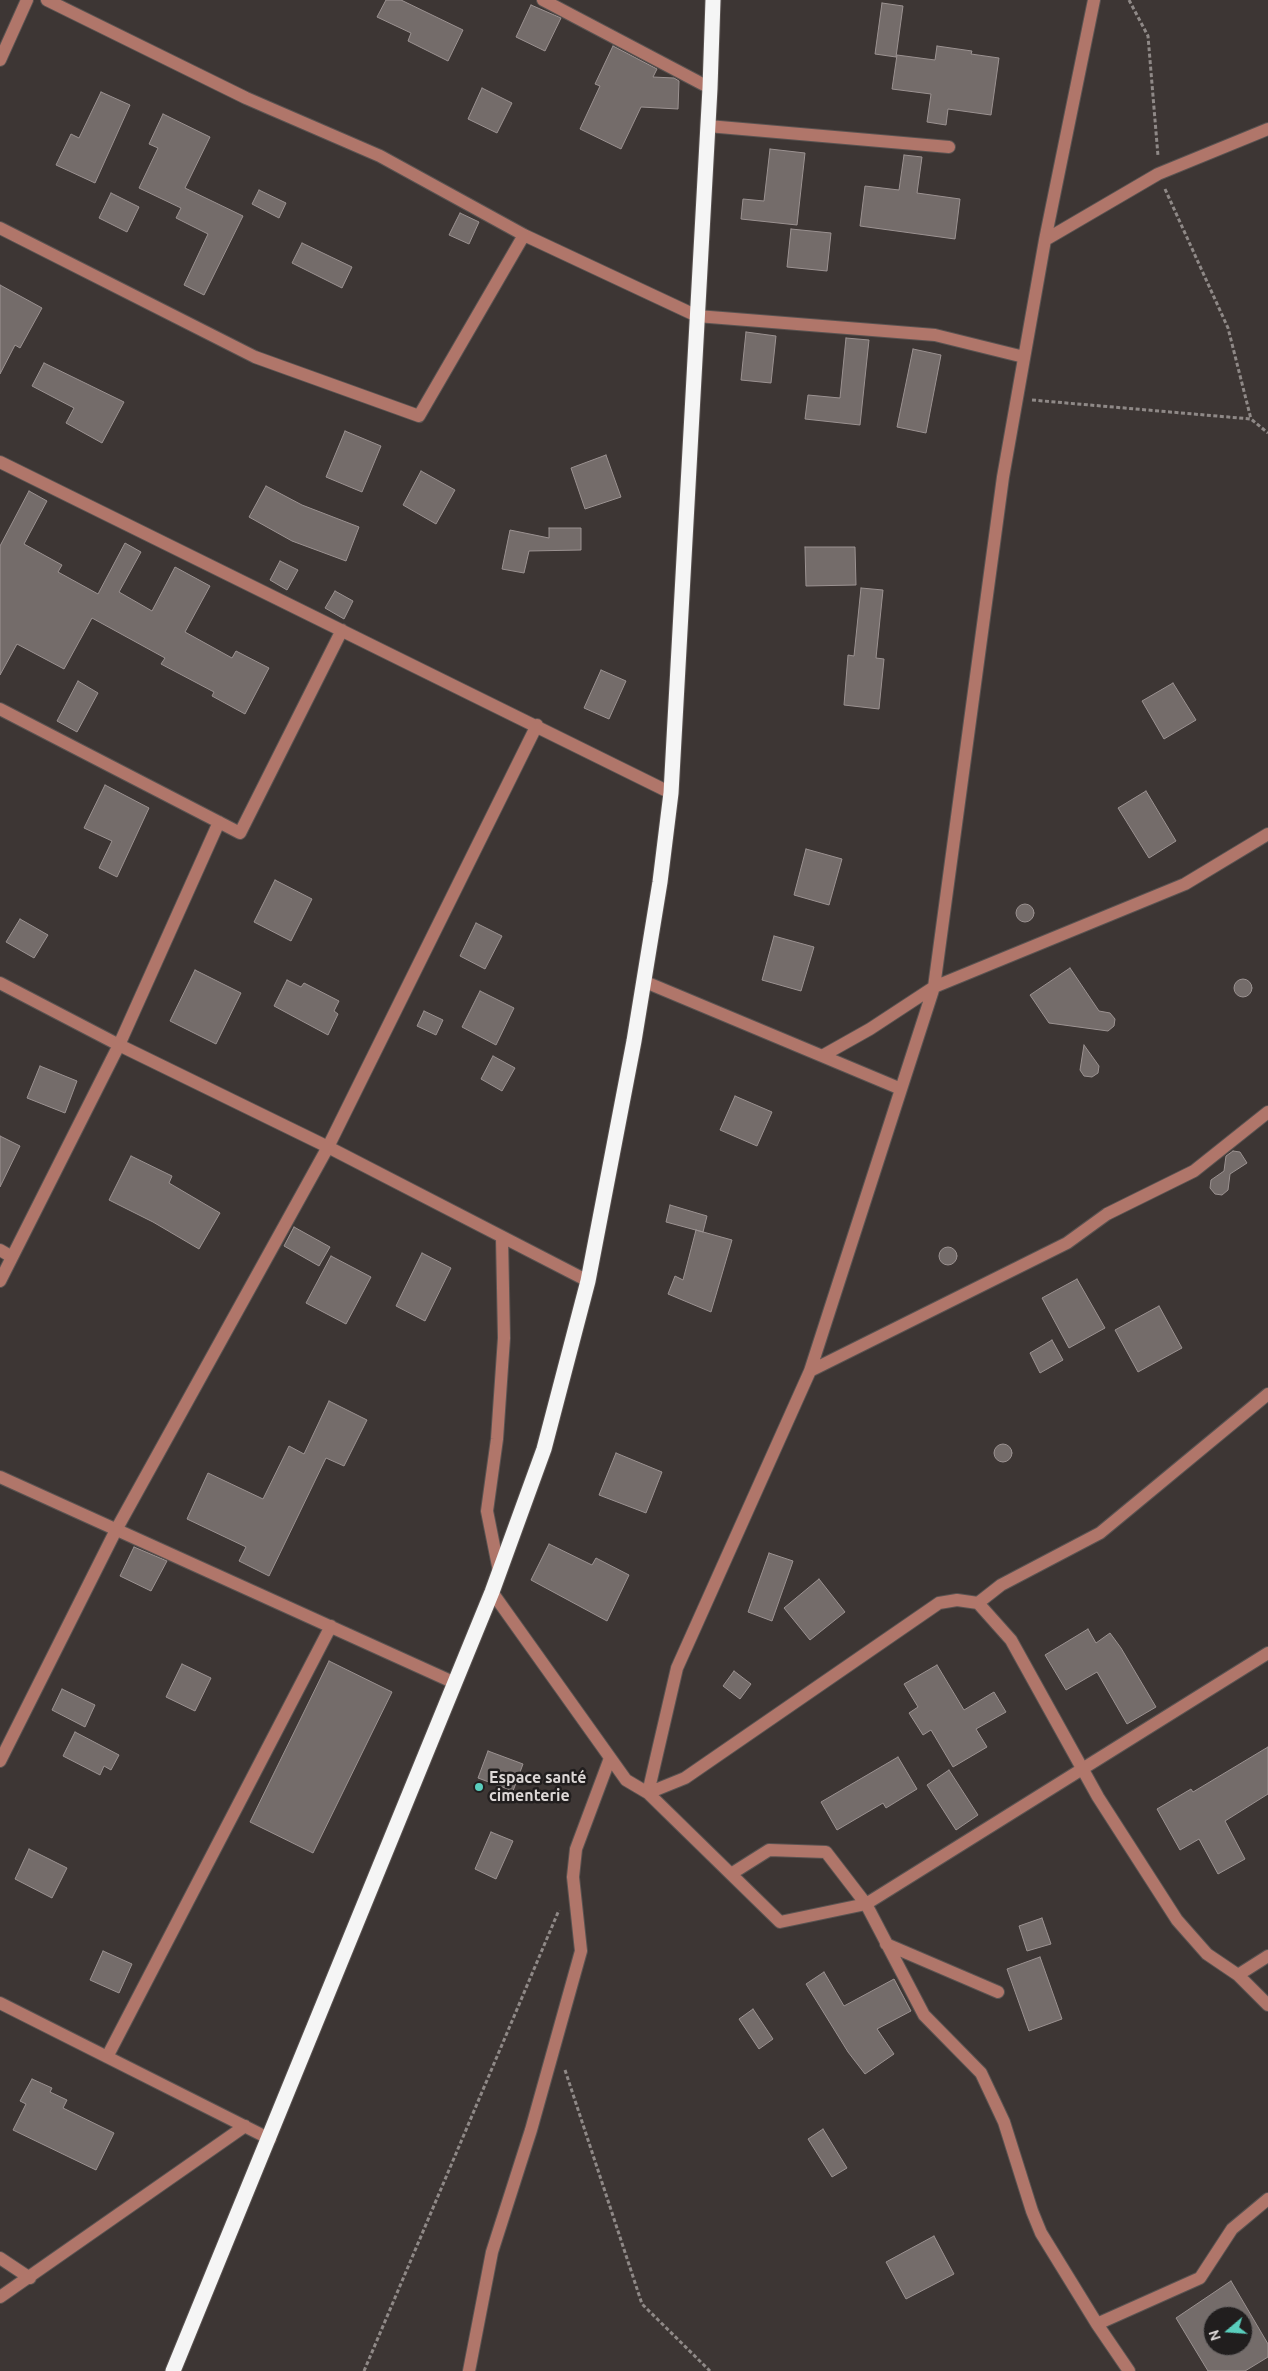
<!DOCTYPE html>
<meta charset="utf-8">
<style>
body{margin:0}
#map{position:relative;width:1268px;height:2371px;overflow:hidden;background:#3d3634;font-family:Ubuntu,sans-serif}
canvas{display:block}
.north{position:absolute;left:1203px;top:2306px;width:50px;height:50px;box-sizing:border-box;background:#211e1e;border:1px solid #6c6868;border-radius:50%;rotate:252deg;font-size:14px;font-weight:700;line-height:20px;text-align:center;color:#ddd8d7}
.north::after{content:'';display:block;margin:auto;width:18px;height:22px;background:#5acebd;clip-path:polygon(50% 0,100% 100%,50% 72%,0 100%)}
</style>
<div id="map">
<canvas width="1268" height="2371"></canvas>
<div class="north">N</div>
</div>
<script>
const context = document.querySelector('canvas').getContext('2d');
context.lineJoin = 'round';
function fillPath(path, color) {
  context.fillStyle = color;
  context.fill(path, 'evenodd');
}
function shape(rows) {
  const path = new Path2D();
  for (const r of rows) {
    if (r.length === 3) {
      path.moveTo(r[0] + r[2], r[1]);
      path.arc(r[0], r[1], r[2], 0, 2 * Math.PI);
      continue;
    }
    path.moveTo(r[0], r[1]);
    for (let i = 2; i < r.length; i += 2) path.lineTo(r[i], r[i + 1]);
  }
  return path;
}
function trace(path, color, width, dash) {
  context.strokeStyle = color;
  context.lineWidth = width;
  context.lineCap = dash ? 'butt' : 'round';
  context.setLineDash(dash || []);
  context.stroke(path);
}
function write(font, color, halo, rows, align = 'center') {
  context.font = font + ' Ubuntu,sans-serif';
  context.lineWidth = 5;
  context.setLineDash([]);
  context.textBaseline = 'middle';
  context.strokeStyle = halo;
  context.fillStyle = color;
  for (const [text, x, y, turn = 0] of rows) {
    context.save();
    context.translate(x, y);
    context.rotate((+turn || 0) * Math.PI / 180);
    context.textAlign = isNaN(turn) ? turn : align;
    if (halo) context.strokeText(text, 0, 0);
    context.fillText(text, 0, 0);
    context.restore();
  }
}
const building = shape([
 [386,0,401,0,463,30,448,61,408,41,411,33,377,17,386,0],
 [882,3,903,6,896,57,875,54,882,3],
 [531,5,561,18,545,51,516,37,531,5],
 [613,46,657,69,653,77,674,78,679,81,678,109,641,107,621,149,580,129,600,86,595,84,613,46],
 [937,46,972,51,971,54,999,58,991,115,948,109,946,125,927,122,931,94,892,89,897,55,935,60,937,46],
 [482,88,512,103,497,133,468,119,482,88],
 [101,92,130,105,95,183,56,165,71,134,79,138,101,92],
 [163,114,210,137,185,188,243,216,204,295,184,285,208,234,176,218,181,208,139,188,158,148,149,144,163,114],
 [770,149,805,153,797,225,741,219,743,199,764,201,770,149],
 [904,155,922,157,917,193,960,199,955,239,860,226,865,186,899,190,904,155],
 [259,190,286,203,279,218,252,204,259,190],
 [111,193,139,207,127,232,99,218,111,193],
 [460,213,479,222,469,244,449,235,460,213],
 [791,229,831,233,827,271,787,267,791,229],
 [302,243,352,267,342,288,292,263,302,243],
 [0,285,42,308,20,348,15,345,0,374,0,285],
 [746,332,776,336,771,383,741,380,746,332],
 [846,338,869,340,860,425,805,419,808,395,840,398,846,338],
 [913,349,941,355,926,433,897,427,913,349],
 [44,363,124,402,102,443,66,423,74,408,32,386,44,363],
 [345,431,381,446,362,492,326,477,345,431],
 [606,455,621,497,585,509,571,468,606,455],
 [421,471,455,490,436,524,403,505,421,471],
 [266,486,302,505,359,527,346,561,292,541,249,517,266,486],
 [29,491,47,501,24,544,62,565,58,572,98,594,125,543,141,552,119,592,152,611,175,567,210,586,185,632,232,658,236,651,269,668,245,714,212,696,214,692,161,664,165,658,92,618,64,669,17,644,0,675,0,546,29,491],
 [549,528,581,528,581,550,529,551,524,573,502,569,510,530,549,538,549,528],
 [805,547,855,547,856,585,806,586,805,547],
 [280,561,298,570,287,590,270,580,280,561],
 [861,588,883,590,876,658,884,659,879,709,844,705,848,655,854,656,861,588],
 [335,591,353,601,344,619,325,608,335,591],
 [601,670,626,681,609,719,584,708,601,670],
 [78,681,98,693,77,732,57,721,78,681],
 [1173,683,1196,720,1164,739,1142,701,1173,683],
 [105,785,149,808,117,877,99,868,112,841,84,828,105,785],
 [1146,791,1176,841,1149,858,1118,808,1146,791],
 [806,849,842,859,829,905,794,895,806,849],
 [275,880,312,899,291,941,254,922,275,880],
 [1025,913,9],
 [20,919,48,935,34,958,6,942,20,919],
 [476,923,502,936,485,969,460,956,476,923],
 [774,936,814,947,801,991,762,980,774,936],
 [1070,968,1099,1011,1110,1013,1115,1019,1114,1026,1108,1031,1049,1023,1030,995,1070,968],
 [195,970,241,993,216,1044,170,1021,195,970],
 [1243,988,9],
 [287,980,301,987,304,983,339,1001,334,1011,338,1014,328,1035,274,1006,287,980],
 [480,991,514,1008,496,1045,462,1027,480,991],
 [424,1011,443,1020,436,1035,417,1026,424,1011],
 [1084,1045,1099,1066,1098,1073,1092,1077,1084,1076,1080,1070,1084,1045],
 [493,1056,515,1068,502,1091,481,1079,493,1056],
 [40,1066,77,1081,65,1113,27,1098,40,1066],
 [735,1096,772,1112,757,1146,720,1130,735,1096],
 [0,1136,20,1146,0,1187,0,1136],
 [1233,1151,1240,1152,1247,1163,1230,1174,1228,1190,1222,1195,1215,1194,1210,1188,1211,1180,1224,1171,1226,1156,1233,1151],
 [131,1156,172,1176,169,1183,220,1213,199,1249,153,1222,109,1200,131,1156],
 [670,1205,707,1216,703,1232,666,1222,670,1205],
 [294,1227,330,1247,319,1266,284,1246,294,1227],
 [696,1230,732,1240,711,1312,668,1294,675,1276,683,1280,696,1230],
 [948,1256,9],
 [422,1253,451,1268,425,1321,396,1306,422,1253],
 [331,1256,371,1277,346,1324,306,1303,331,1256],
 [1077,1279,1105,1328,1069,1348,1042,1298,1077,1279],
 [1159,1306,1182,1348,1138,1372,1115,1330,1159,1306],
 [1052,1340,1063,1360,1040,1373,1030,1353,1052,1340],
 [329,1401,367,1420,344,1466,326,1458,269,1576,239,1561,246,1547,187,1519,208,1473,263,1499,289,1446,304,1454,329,1401],
 [1003,1453,9],
 [616,1453,662,1472,646,1513,599,1495,616,1453],
 [549,1544,592,1565,596,1558,629,1575,607,1621,531,1580,549,1544],
 [134,1547,167,1561,151,1591,120,1576,134,1547],
 [769,1553,793,1561,772,1621,748,1612,769,1553],
 [819,1579,845,1612,810,1640,784,1608,819,1579],
 [1088,1629,1096,1643,1110,1633,1121,1648,1156,1707,1127,1724,1097,1672,1066,1690,1045,1655,1088,1629],
 [329,1661,392,1692,313,1853,250,1822,329,1661],
 [182,1664,211,1678,195,1711,166,1697,182,1664],
 [937,1665,964,1710,994,1692,1006,1712,976,1729,987,1747,953,1767,931,1730,923,1735,909,1713,918,1707,904,1684,937,1665],
 [734,1671,751,1684,740,1699,723,1686,734,1671],
 [62,1689,95,1705,85,1727,52,1710,62,1689],
 [75,1732,119,1755,111,1770,104,1766,100,1775,63,1756,75,1732],
 [1268,1747,1268,1794,1225,1821,1245,1859,1218,1874,1199,1839,1180,1850,1157,1809,1191,1789,1193,1792,1268,1747],
 [488,1751,523,1764,513,1791,478,1778,488,1751],
 [898,1757,917,1789,886,1808,883,1803,837,1830,821,1802,898,1757],
 [949,1770,978,1815,956,1830,927,1785,949,1770],
 [491,1832,513,1841,496,1879,475,1869,491,1832],
 [29,1849,67,1868,52,1898,15,1879,29,1849],
 [1042,1918,1051,1944,1027,1951,1019,1926,1042,1918],
 [103,1951,132,1964,119,1993,90,1980,103,1951],
 [1040,1957,1062,2019,1029,2031,1007,1969,1040,1957],
 [824,1972,844,2006,894,1979,911,2011,877,2029,894,2054,865,2074,848,2052,806,1984,824,1972],
 [753,2009,773,2039,759,2049,739,2019,753,2009],
 [32,2079,52,2088,50,2092,67,2100,63,2108,114,2133,96,2170,13,2130,26,2104,20,2101,32,2079],
 [823,2129,847,2168,832,2177,808,2139,823,2129],
 [934,2236,954,2274,906,2299,886,2262,934,2236],
 [1231,2281,1268,2344,1268,2357,1245,2371,1208,2371,1176,2318,1231,2281],
 [1213,2316,1243,2316,1243,2346,1213,2346,1213,2316]
]);
const path = shape([
 [1129,0,1148,36,1158,156],
 [1165,189,1228,328,1251,419],
 [1032,400,1251,419,1268,433],
 [565,2070,642,2304,710,2371],
 [364,2371,559,1910]
]);
const minor = shape([
 [47,0,246,98,380,156,524,235,697,316,935,335,1024,357],
 [543,0,710,88],
 [1094,0,1045,240,1003,477,934,987,810,1371,677,1668,648,1793,780,1922,866,1904,1268,1653],
 [0,60,27,0],
 [708,126,949,147],
 [0,228,255,357,419,416,524,235],
 [1045,240,1158,174,1268,129],
 [0,462,671,793],
 [0,709,240,833,342,630],
 [643,981,901,1089],
 [0,983,119,1045,328,1147,588,1281],
 [822,1056,870,1029,934,987,1185,884,1268,834],
 [0,1250,12,1257],
 [0,1281,119,1045,219,822],
 [810,1371,1067,1243,1107,1214,1194,1171,1268,1112],
 [0,1477,455,1683],
 [499,1571,487,1511,497,1439,504,1338,502,1238],
 [492,1592,626,1780,648,1793,685,1778,939,1603,957,1600,978,1603,1011,1640,1098,1797,1177,1920,1207,1954,1238,1975,1268,2005],
 [978,1603,1001,1585,1100,1533,1268,1394],
 [0,1761,116,1530,328,1147,537,725],
 [731,1874,769,1850,826,1852,866,1904,924,2015,981,2073,1004,2122,1032,2211,1041,2233,1097,2324,1129,2371],
 [886,1944,998,1992],
 [1238,1975,1268,1956],
 [0,2003,270,2139],
 [107,2057,331,1626],
 [0,2258,30,2278],
 [0,2297,245,2126],
 [1097,2324,1200,2278,1232,2229,1268,2199],
 [469,2371,492,2252,531,2130,581,1951,573,1877,576,1849,610,1758]
]);
const highway = shape([
 [173,2371,492,1592,544,1449,588,1281,634,1041,660,882,671,793,710,88,713,0]
]);
const markers = [
 [479,1787,5,"#5acebd"]
];
const poiNames = [
 ["Espace santé",489,1778],
 ["cimenterie",489,1796]
];
fillPath(building, '#746c6a');
trace(building, '#9b9291', 1);
trace(minor, '#5a5351', 14);
trace(highway, '#5a5351', 17);
trace(path, '#8f8987', 3, [4, 2.5]);
trace(minor, '#b0766a', 12);
trace(highway, '#f5f5f5', 15);
for (const [x, y, r, color] of markers) {
  const dot = new Path2D();
  dot.arc(x, y, r, 0, 2 * Math.PI);
  context.fillStyle = color;
  context.fill(dot);
  trace(dot, '#211e1e', 2);
}
write('bold 16px', '#ddd8d7', '#211e1e', poiNames, 'left');
</script>
